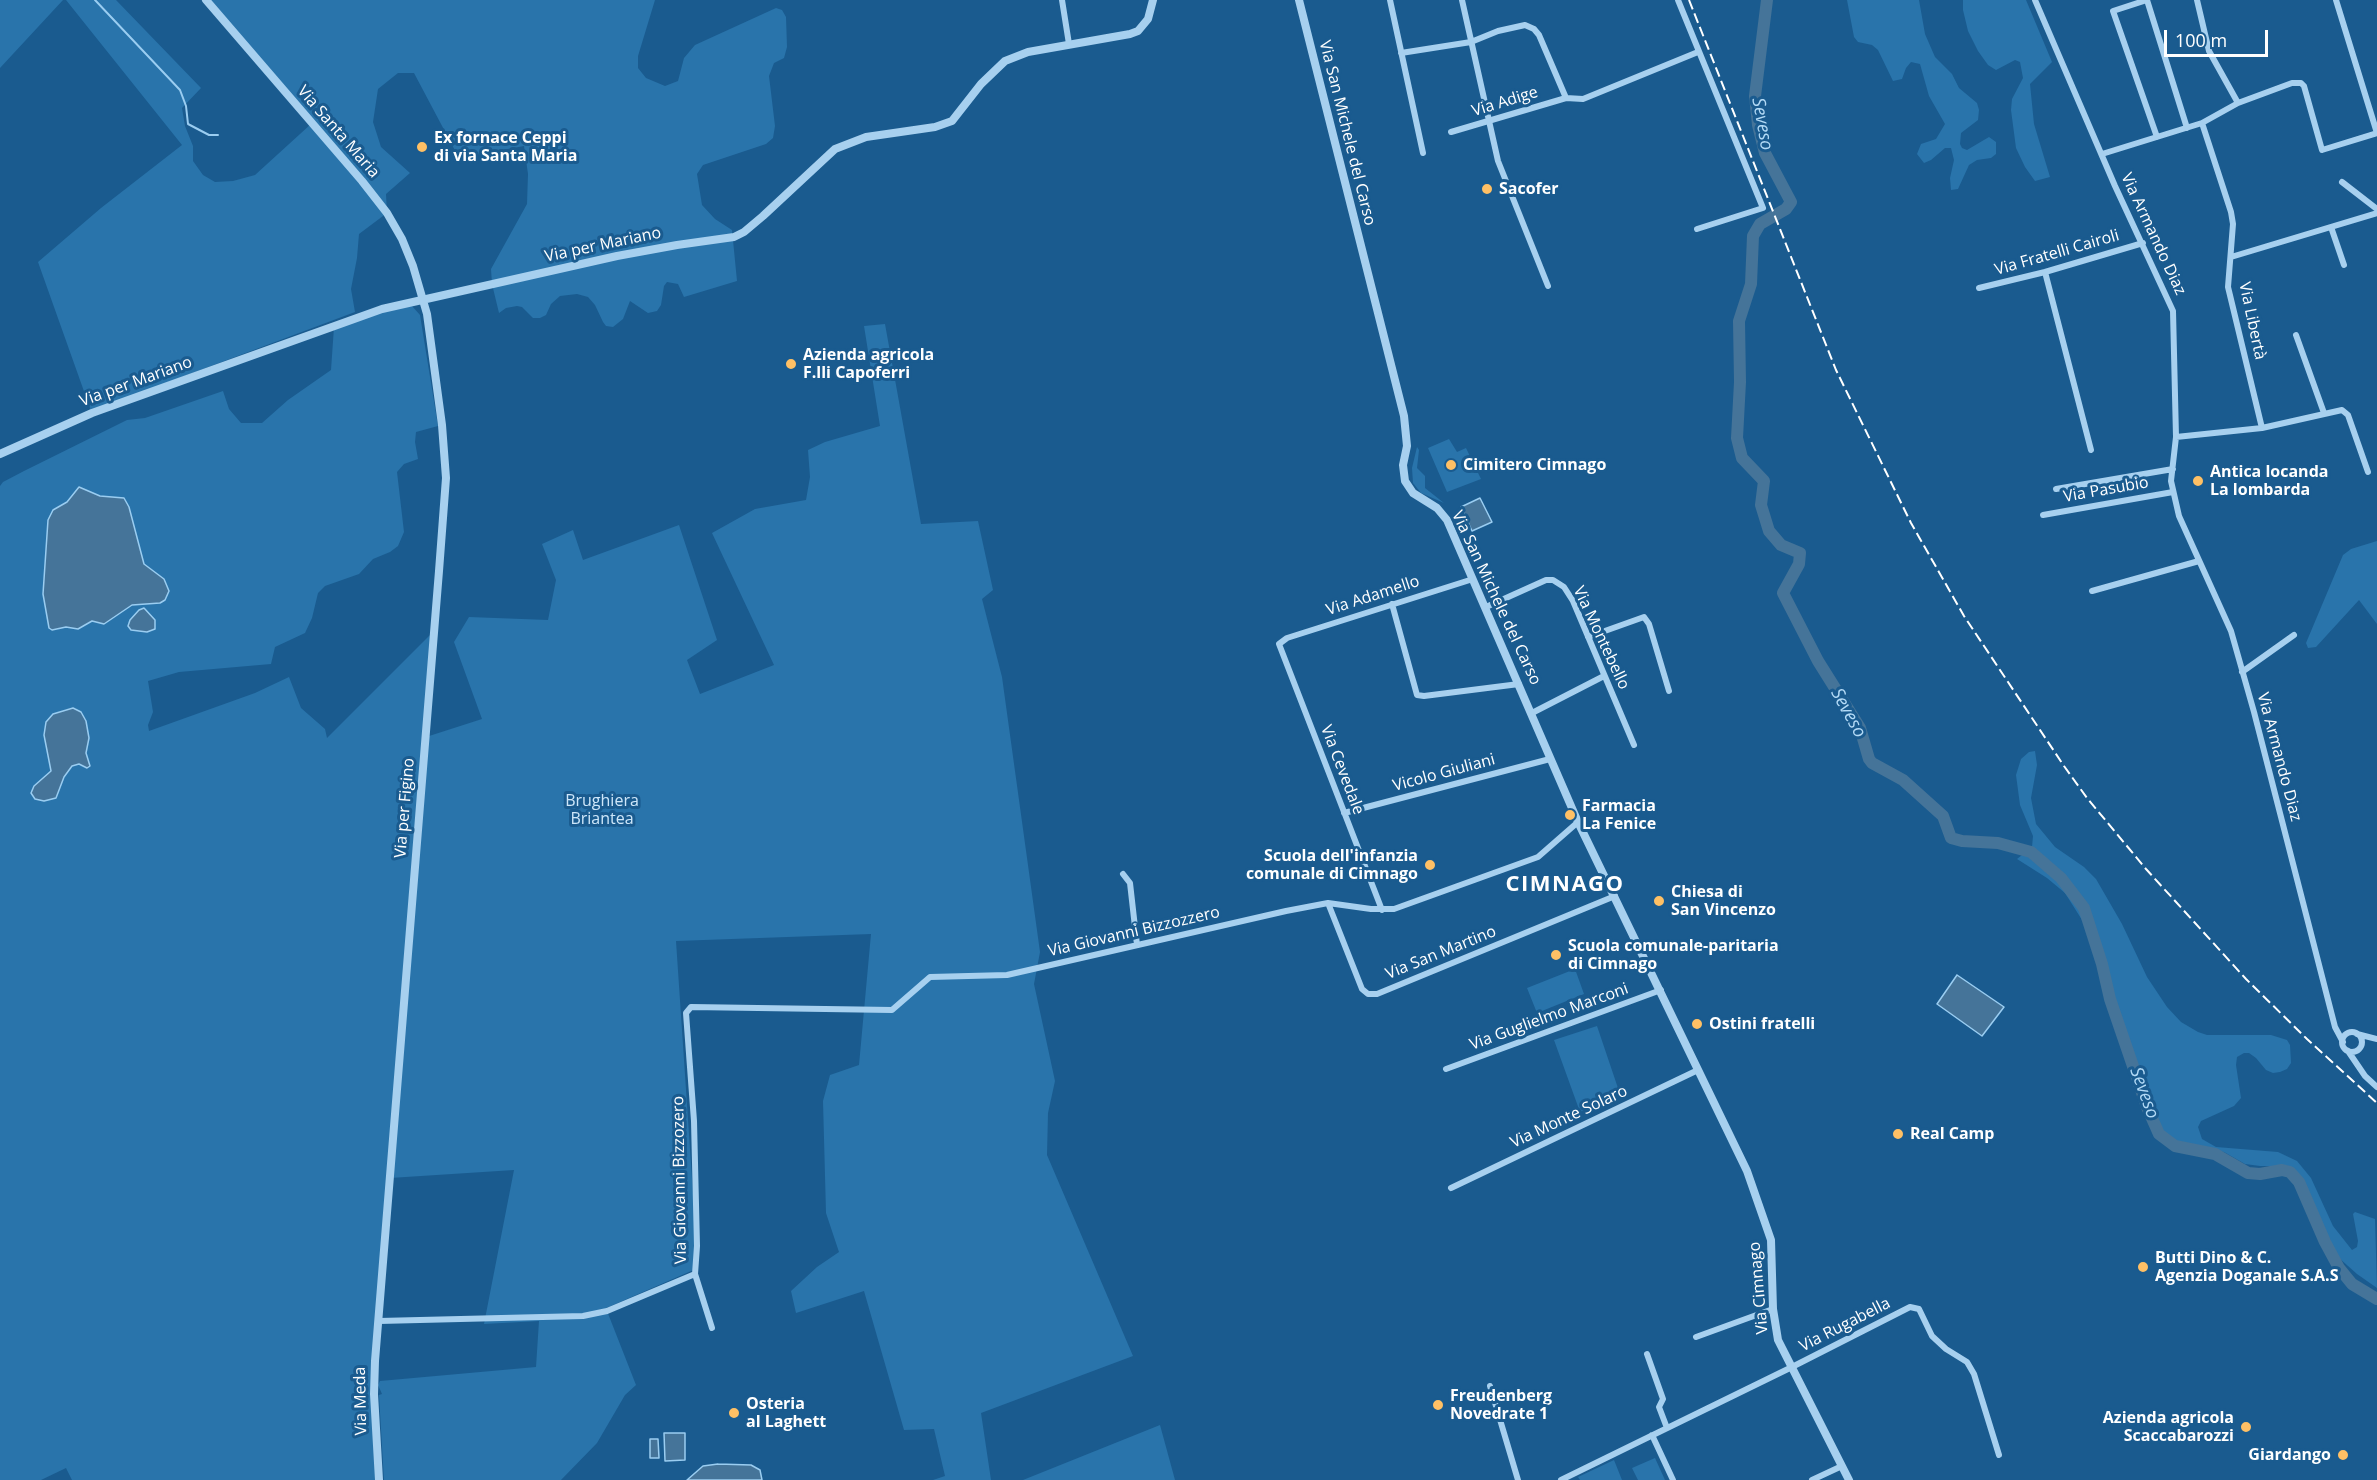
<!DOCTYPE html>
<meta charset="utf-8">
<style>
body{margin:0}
#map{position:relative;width:2377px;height:1480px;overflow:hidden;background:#1a5b8f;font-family:"Open Sans",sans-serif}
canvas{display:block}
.scale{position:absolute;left:2164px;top:30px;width:104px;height:27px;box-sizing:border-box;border:3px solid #fff;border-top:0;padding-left:8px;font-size:18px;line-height:21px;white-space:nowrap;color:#fff;-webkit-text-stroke:4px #1a5b8f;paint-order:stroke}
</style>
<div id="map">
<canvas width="2377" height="1480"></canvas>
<div class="scale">100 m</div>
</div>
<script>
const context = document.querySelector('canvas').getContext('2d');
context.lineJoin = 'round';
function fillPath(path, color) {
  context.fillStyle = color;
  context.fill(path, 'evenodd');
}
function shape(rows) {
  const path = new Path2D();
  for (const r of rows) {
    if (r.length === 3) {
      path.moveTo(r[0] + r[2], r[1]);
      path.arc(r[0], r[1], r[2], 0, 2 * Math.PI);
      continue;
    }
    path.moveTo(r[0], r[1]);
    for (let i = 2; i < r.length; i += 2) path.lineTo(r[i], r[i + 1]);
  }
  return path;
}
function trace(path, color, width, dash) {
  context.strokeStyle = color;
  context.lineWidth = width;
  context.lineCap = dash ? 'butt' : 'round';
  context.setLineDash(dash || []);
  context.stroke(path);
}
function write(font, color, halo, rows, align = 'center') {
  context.font = font + ' "Open Sans",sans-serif';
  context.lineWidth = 6;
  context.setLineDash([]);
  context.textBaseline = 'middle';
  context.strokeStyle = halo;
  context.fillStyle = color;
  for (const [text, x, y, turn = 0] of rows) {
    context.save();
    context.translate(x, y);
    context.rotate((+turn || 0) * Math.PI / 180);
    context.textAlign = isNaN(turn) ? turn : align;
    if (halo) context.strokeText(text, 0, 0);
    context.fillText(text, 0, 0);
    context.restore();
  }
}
const green = shape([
 [0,0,63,0,0,68],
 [66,0,116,0,201,88,182,108,185,126,193,146,193,161,203,175,215,182,233,181,255,175,311,124,206,0,655,0,638,56,638,68,646,78,665,86,678,81,684,58,695,45,776,8,782,10,786,17,787,47,784,58,774,63,769,76,775,126,773,138,766,144,703,165,697,174,702,205,715,219,732,230,737,281,684,297,678,284,667,282,664,286,661,305,657,311,648,313,630,301,623,319,613,327,606,326,603,322,595,305,588,297,577,294,560,296,551,304,546,315,540,318,533,318,522,307,517,306,506,308,499,313,492,284,491,269,527,204,528,174,524,146,459,158,414,73,398,73,378,89,373,122,381,147,410,173,386,194,387,213,359,234,357,258,351,289,355,312,91,411,38,262,101,208,182,145],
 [1847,0,1919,0,1925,34,1935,57,1952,74,1959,88,1977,103,1979,110,1978,120,1961,133,1960,144,1962,148,1967,150,1989,137,1996,142,1996,154,1991,158,1977,160,1969,165,1958,189,1951,190,1950,178,1954,160,1951,148,1945,148,1931,160,1924,163,1917,154,1921,144,1936,139,1945,124,1929,96,1920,64,1911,62,1906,68,1902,79,1893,81,1878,50,1872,45,1858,42,1854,37],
 [1963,0,2026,0,2052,62,2030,84,2034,124,2050,177,2035,181,2025,167,2016,148,2011,110,2012,99,2023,78,2020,62,2015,60,1996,70,1988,65,1978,51,1968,31,1963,10],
 [412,306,420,315,438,426,416,432,415,442,418,459,404,464,397,472,404,532,398,546,390,552,373,559,359,574,325,586,318,593,312,618,305,633,275,647,271,664,179,672,148,681,153,712,148,725,149,731,255,693,289,677,301,708,325,729,327,738,431,634,378,1289,376,1480,72,1480,66,1468,41,1480,0,1480,0,486,3,482,24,471,127,420,145,418,223,391,229,409,241,423,262,423,288,400,331,370,334,327,382,311],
 [75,708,85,718,87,726,89,740,86,753,90,765,87,768,79,764,72,766,64,777,56,798,44,801,35,799,32,789,34,786,51,771,44,735,46,722,53,714,67,709],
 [885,324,921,524,978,521,993,590,982,599,1002,677,1040,952,1034,984,1055,1081,1048,1113,1047,1155,1133,1356,981,1413,991,1480,933,1480,945,1476,934,1429,904,1430,864,1291,796,1313,791,1291,817,1267,839,1252,826,1213,823,1101,830,1075,859,1065,871,934,676,941,698,1268,604,1309,607,1311,636,1385,625,1395,597,1443,561,1480,384,1480,379,1395,382,1394,378,1385,380,1381,536,1367,539,1321,484,1324,514,1170,390,1178,426,737,482,719,454,642,469,617,548,620,556,580,542,544,573,530,583,560,679,525,717,640,687,660,700,694,774,665,712,533,755,509,806,500,810,477,808,450,825,442,880,426,864,326],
 [1449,439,1457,452,1466,448,1481,479,1447,492,1428,448],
 [1417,447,1419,450,1417,468,1425,476,1425,488,1444,503,1421,493,1413,483,1412,468],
 [2377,541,2377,624,2359,600,2316,647,2308,648,2306,643,2343,555,2351,549],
 [2035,751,2037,765,2031,798,2036,824,2055,847,2084,867,2096,879,2122,924,2147,977,2167,1007,2181,1022,2198,1032,2207,1035,2271,1035,2287,1040,2290,1045,2291,1063,2287,1069,2280,1072,2273,1073,2266,1070,2256,1058,2249,1053,2244,1053,2237,1057,2236,1065,2241,1098,2234,1106,2201,1121,2198,1127,2202,1139,2216,1147,2278,1152,2297,1161,2311,1178,2333,1226,2352,1250,2357,1247,2358,1241,2353,1214,2355,1212,2375,1219,2377,1288,2357,1274,2339,1258,2328,1240,2293,1169,2287,1166,2260,1166,2245,1164,2224,1152,2184,1145,2167,1137,2158,1128,2149,1101,2144,1101,2089,931,2065,893,2047,878,2017,859,2032,847,2033,836,2020,805,2016,775,2021,759,2029,752],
 [1575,969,1584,994,1537,1013,1527,988],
 [1597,1026,1621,1097,1580,1112,1554,1040],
 [1160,1425,1175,1480,1023,1480],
 [1655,1458,1665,1480,1638,1480,1632,1468],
 [1614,1460,1622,1480,1580,1480,1578,1477]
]);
const water = shape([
 [79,487,100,496,124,498,129,507,144,564,164,579,169,591,165,600,160,603,132,605,104,624,92,621,78,629,66,627,52,630,49,628,43,594,48,520,53,510,67,502,79,487],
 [1480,498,1492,522,1472,531,1461,507,1480,498],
 [144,608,155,620,155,629,147,632,131,630,128,626,130,620,139,610,144,608],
 [73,708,81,712,86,721,89,738,86,753,90,766,87,768,79,764,72,766,64,777,56,798,44,801,35,799,31,793,34,786,51,771,44,735,46,722,53,714,73,708],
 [1957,975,2004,1007,1982,1036,1937,1004,1957,975],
 [664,1433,685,1433,685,1460,665,1461,664,1433],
 [658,1439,659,1458,650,1458,650,1439,658,1439],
 [718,1464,751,1465,760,1470,762,1480,687,1480,703,1466,718,1464]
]);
const stream = shape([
 [95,0,180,90,186,106,188,124,209,135,218,135]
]);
const river = shape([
 [1767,0,1755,96,1758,125,1765,153,1791,202,1786,209,1760,224,1753,236,1751,284,1739,321,1740,382,1737,438,1742,458,1764,481,1761,505,1769,531,1781,545,1800,553,1799,564,1783,593,1818,661,1860,728,1869,759,1872,763,1903,780,1943,816,1951,838,1962,841,1998,843,2031,852,2061,878,2084,908,2102,964,2110,999,2147,1107,2159,1134,2175,1146,2215,1154,2248,1173,2260,1174,2282,1170,2290,1172,2299,1182,2325,1242,2339,1268,2352,1284,2377,1299]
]);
const minor = shape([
 [1062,0,1069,44],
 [1390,0,1423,153],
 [1462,0,1498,161,1548,286],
 [1678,0,1763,208,1697,229],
 [2035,0,2115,186,2173,311,2176,437,2171,481,2179,516,2231,631,2254,712,2335,1027,2343,1042],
 [2147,0,2113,11,2157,137],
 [2147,0,2187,128],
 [2197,0,2209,51,2238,103],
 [2336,0,2377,133],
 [1401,53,1471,42,1498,31,1525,25,1534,29,1539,35,1566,98,1583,99,1698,52],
 [2202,123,2231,212,2233,224,2228,287,2262,428],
 [1451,132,1566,98],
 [2102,154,2202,123,2238,103,2292,83,2301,83,2304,86,2322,150,2377,133],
 [2342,182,2377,209],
 [2331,227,2344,265],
 [2231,257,2377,213],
 [2045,272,2091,450],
 [1979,288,2045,272,2143,243],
 [2296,335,2324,413],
 [2176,437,2262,428,2342,410,2348,415,2368,472],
 [2056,489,2173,469],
 [2043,515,2173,492],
 [2092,591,2199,561],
 [1392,604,1417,695,1424,696,1519,684],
 [1486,607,1546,580,1553,580,1564,587,1573,601,1634,745],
 [1588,637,1644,617,1649,624,1669,691],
 [2242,672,2294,635],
 [1532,713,1604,676],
 [1344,813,1550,759],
 [1123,874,1130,883,1137,945],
 [1328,903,1362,989,1368,994,1377,994,1615,896],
 [1382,910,1279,644,1287,638,1473,579],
 [2352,1042,10],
 [2357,1034,2377,1039],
 [2348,1051,2365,1076,2377,1087],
 [1446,1069,1661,990],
 [1451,1188,1698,1070],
 [695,1274,712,1328],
 [379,1321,583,1316,607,1311,695,1274,697,1246,694,1121,686,1013,691,1007,892,1010,930,977,1007,975,1286,911,1328,903,1371,909,1394,909,1538,857,1578,822],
 [1696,1337,1773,1309],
 [1647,1354,1663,1399,1659,1407,1667,1428],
 [1490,1386,1518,1480],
 [1652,1435,1673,1480],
 [1561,1480,1790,1368,1910,1307,1919,1309,1932,1336,1946,1349,1967,1362,1974,1374,1999,1455],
 [1812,1480,1842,1466]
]);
const tertiary = shape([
 [206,0,362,181,387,213,402,239,413,266,427,314,442,425,446,478,439,571,375,1361,374,1394,379,1480],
 [1299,0,1404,416,1407,446,1403,465,1405,481,1413,493,1437,508,1447,520,1578,822,1747,1171,1771,1240,1773,1309,1778,1340,1849,1480],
 [0,454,92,413,382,309,617,256,677,245,734,237,744,232,763,216,835,149,866,137,935,127,952,121,981,84,1005,61,1028,52,1130,34,1138,31,1148,19,1153,0]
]);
const rail = shape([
 [1689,0,1836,370,1911,523,1964,616,2064,766,2087,798,2146,869,2246,979,2307,1039,2377,1103]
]);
const markers = [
 [422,147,6,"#ffc065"],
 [1487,189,6,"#ffc065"],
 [791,364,6,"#ffc065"],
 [1451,465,6,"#ffc065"],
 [2198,481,6,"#ffc065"],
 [1570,815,6,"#ffc065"],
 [1430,865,6,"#ffc065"],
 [1659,901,6,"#ffc065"],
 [1556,955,6,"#ffc065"],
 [1697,1024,6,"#ffc065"],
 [1898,1134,6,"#ffc065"],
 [2143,1267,6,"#ffc065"],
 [1438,1405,6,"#ffc065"],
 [734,1413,6,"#ffc065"],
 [2246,1427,6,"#ffc065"],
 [2343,1455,6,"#ffc065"]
];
const streetNames = [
 ["Via Adige",1505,102,-17],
 ["Via Santa Maria",338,132,49],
 ["Via San Michele del Carso",1347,133,76],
 ["Via Armando Diaz",2153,234,65],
 ["Via per Mariano",603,245,-12],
 ["Via Fratelli Cairoli",2057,253,-16],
 ["Via Libertà",2252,321,78],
 ["Via per Mariano",136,382,-20],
 ["Via Pasubio",2106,490,-10],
 ["Via Adamello",1373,596,-18],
 ["Via San Michele del Carso",1496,598,65],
 ["Via Montebello",1601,638,65],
 ["Via Armando Diaz",2279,757,75],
 ["Via Cevedale",1342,770,69],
 ["Vicolo Giuliani",1444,773,-15],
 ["Via per Figino",405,808,-85],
 ["Via Giovanni Bizzozzero",1134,932,-13],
 ["Via San Martino",1441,953,-22],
 ["Via Guglielmo Marconi",1549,1017,-20],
 ["Via Monte Solaro",1569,1117,-25],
 ["Via Giovanni Bizzozero",680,1180,-91],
 ["Via Cimnago",1759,1288,-95],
 ["Via Rugabella",1845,1325,-27],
 ["Via Meda",361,1401,-91]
];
const poiNames = [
 ["Ex fornace Ceppi",434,138],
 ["di via Santa Maria",434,156],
 ["Sacofer",1499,189],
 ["Azienda agricola",803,355],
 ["F.lli Capoferri",803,373],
 ["Cimitero Cimnago",1463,465],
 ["Antica locanda",2210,472],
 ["La lombarda",2210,490],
 ["Farmacia",1582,806],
 ["La Fenice",1582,824],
 ["Scuola dell'infanzia",1418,856,"right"],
 ["comunale di Cimnago",1418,874,"right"],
 ["Chiesa di",1671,892],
 ["San Vincenzo",1671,910],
 ["Scuola comunale-paritaria",1568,946],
 ["di Cimnago",1568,964],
 ["Ostini fratelli",1709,1024],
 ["Real Camp",1910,1134],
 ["Butti Dino & C.",2155,1258],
 ["Agenzia Doganale S.A.S",2155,1276],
 ["Freudenberg",1450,1396],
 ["Novedrate 1",1450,1414],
 ["Osteria",746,1404],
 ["al Laghett",746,1422],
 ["Azienda agricola",2234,1418,"right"],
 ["Scaccabarozzi",2234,1436,"right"],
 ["Giardango",2331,1455,"right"]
];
const parkNames = [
 ["Brughiera",602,801],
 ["Briantea",602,819]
];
const waterNames = [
 ["Seveso",1762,124,80],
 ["Seveso",1848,713,61],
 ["Seveso",2144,1093,70]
];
const districtNames = [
 ["CIMNAGO",1565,885]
];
fillPath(green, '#2974ab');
fillPath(water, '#457499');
trace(water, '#9acdf1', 1.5);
trace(stream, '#9acdf1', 2);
trace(river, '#457499', 12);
trace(minor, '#a7d0ef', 6);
trace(tertiary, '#a7d0ef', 8);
trace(rail, '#fff', 2, [10, 4.5]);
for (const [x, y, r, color] of markers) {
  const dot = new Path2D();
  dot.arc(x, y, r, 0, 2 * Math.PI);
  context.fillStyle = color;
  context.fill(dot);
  trace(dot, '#1a5b8f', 2);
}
write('16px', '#fff', '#1a5b8f', streetNames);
write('bold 16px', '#fff', '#1a5b8f', poiNames, 'left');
write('16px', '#cee7fa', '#1a5b8f', parkNames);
write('italic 18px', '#b3daf6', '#1a5b8f', waterNames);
context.letterSpacing = '1.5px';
write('bold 22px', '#fff', '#1a5b8f', districtNames);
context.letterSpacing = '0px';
</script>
